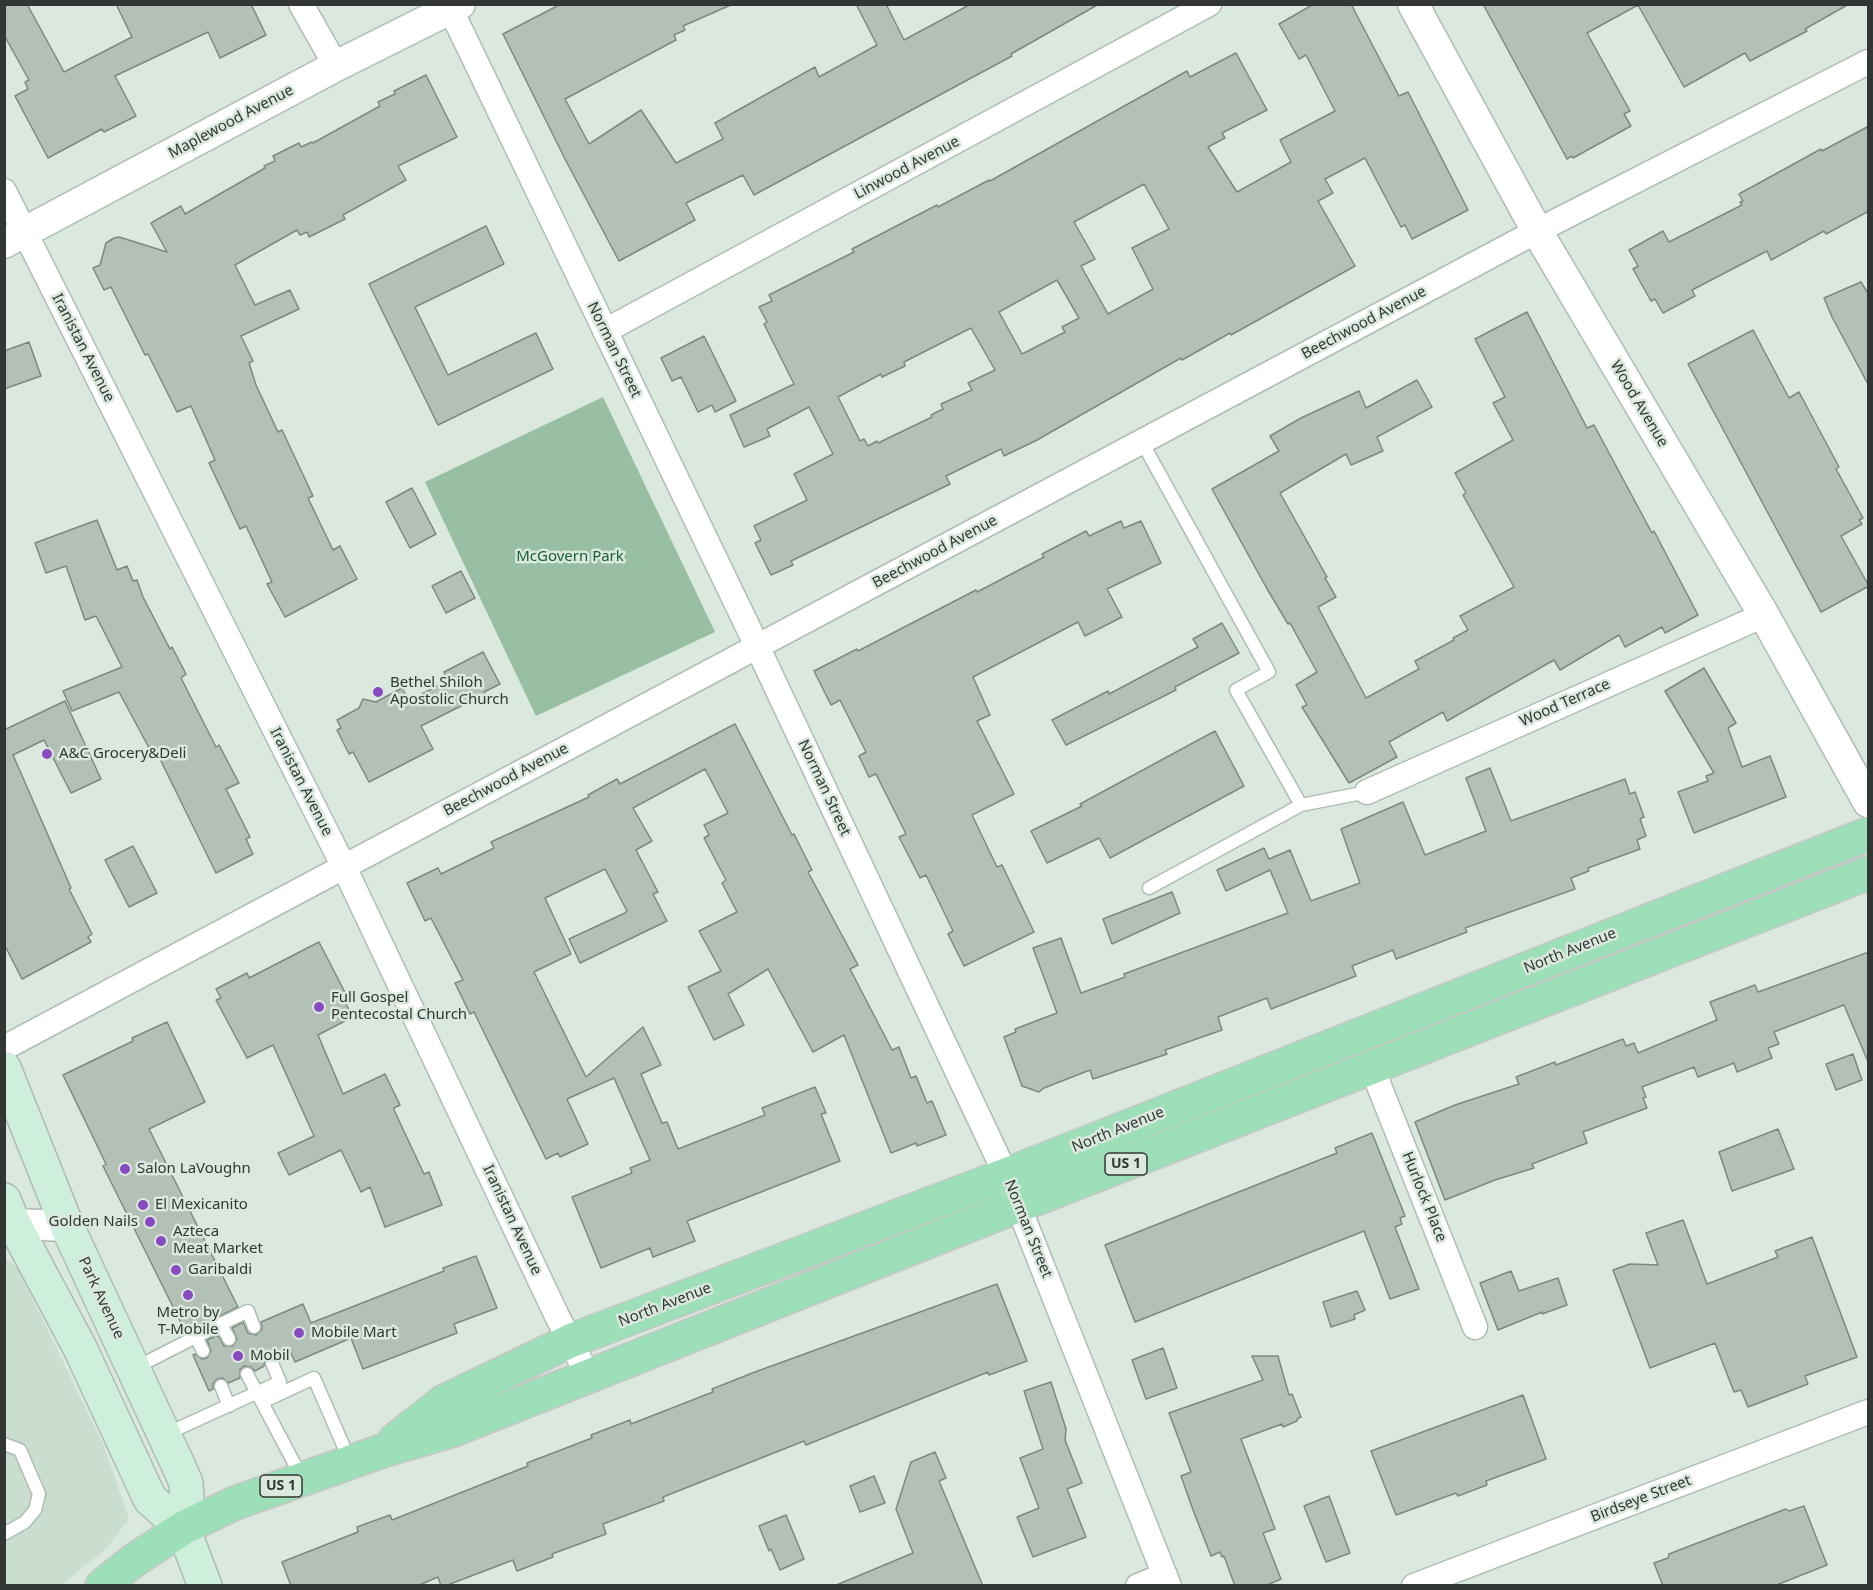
<!DOCTYPE html>
<style>
body{margin:0}
#map{position:relative;width:1873px;height:1590px;overflow:hidden;background:#dae8de;font-family:"Noto Sans",sans-serif}
canvas{display:block}
.frame{position:absolute;inset:0;border:6px solid #323733;pointer-events:none}
</style>
<div id="map">
<canvas width="1873" height="1590"></canvas>
<div class="frame"></div>
</div>
<script>
const context = document.querySelector('canvas').getContext('2d');
context.lineJoin = 'round';
function fillPath(path, color) {
  context.fillStyle = color;
  context.fill(path, 'evenodd');
}
function shape(rows) {
  const path = new Path2D();
  for (const r of rows) {
    path.moveTo(r[0], r[1]);
    for (let i = 2; i < r.length; i += 2) path.lineTo(r[i], r[i + 1]);
  }
  return path;
}
function trace(path, color, width, dash) {
  context.strokeStyle = color;
  context.lineWidth = width;
  context.lineCap = dash ? 'butt' : 'round';
  context.setLineDash(dash || []);
  context.stroke(path);
}
function write(font, color, halo, rows, align = 'center') {
  context.font = font + ' "Noto Sans",sans-serif';
  context.lineWidth = 5;
  context.setLineDash([]);
  context.textBaseline = 'middle';
  context.strokeStyle = halo;
  context.fillStyle = color;
  for (const [text, x, y, turn = 0] of rows) {
    context.save();
    context.translate(x, y);
    context.rotate((+turn || 0) * Math.PI / 180);
    context.textAlign = isNaN(turn) ? turn : align;
    if (halo) context.strokeText(text, 0, 0);
    context.fillText(text, 0, 0);
    context.restore();
  }
}
const built = shape([
 [4,1258,16,1265,103,1444,129,1519,106,1549,61,1585,5,1585]
]);
const green = shape([
 [603,397,715,632,536,716,425,482]
]);
const building = shape([
 [4,4,27,4,64,72,132,37,116,4,251,4,266,35,220,58,208,32,115,76,136,116,104,132,102,129,48,158,15,96,28,89,25,82,29,80,4,35,4,4],
 [561,4,733,4,683,26,685,30,674,35,676,40,565,99,589,144,641,110,676,163,723,139,715,123,815,67,819,77,877,45,856,4,886,4,904,40,971,4,1099,4,1011,54,1012,56,754,195,743,175,686,203,695,220,619,261,565,159,503,34,561,4],
 [1314,4,1351,4,1399,96,1408,92,1468,210,1412,239,1405,225,1401,227,1365,158,1325,179,1333,193,1318,201,1355,266,1231,335,1230,333,1182,360,1181,358,1037,440,1004,456,1001,449,946,476,950,484,791,561,793,565,771,575,755,543,761,540,754,526,807,500,794,474,833,454,809,407,767,429,770,436,744,447,730,415,794,384,764,324,767,322,759,307,772,301,769,295,854,252,852,249,937,205,938,207,989,180,990,181,1187,71,1190,77,1236,53,1267,110,1222,133,1225,138,1208,147,1237,192,1291,162,1280,140,1335,111,1306,55,1299,59,1279,24,1314,4],
 [1144,184,1169,229,1132,248,1153,289,1108,314,1081,266,1095,259,1074,222,1144,184],
 [1057,280,1079,318,1062,327,1065,332,1022,354,999,312,1057,280],
 [971,328,995,370,968,383,972,390,941,404,943,409,931,415,932,417,878,443,877,441,868,446,864,439,860,441,838,397,881,374,882,377,905,366,904,362,971,328],
 [1483,4,1849,4,1805,29,1807,31,1750,61,1745,53,1684,87,1638,5,1587,33,1630,111,1624,114,1631,126,1573,158,1572,156,1567,159,1483,4],
 [426,75,457,137,398,166,406,180,343,215,345,219,309,237,307,232,300,235,297,230,235,265,255,305,290,290,299,309,241,336,253,361,249,363,256,385,278,432,282,430,313,496,308,498,333,550,340,546,357,579,285,617,267,584,272,582,246,526,240,529,209,463,215,460,191,406,177,412,148,354,145,355,111,287,104,290,93,268,100,265,106,243,114,238,119,237,167,252,151,223,181,206,185,214,265,168,264,166,275,161,273,156,299,143,301,147,312,142,313,143,380,106,378,102,395,94,394,91,426,75],
 [1869,126,1869,211,1826,234,1824,231,1771,260,1767,251,1692,290,1695,296,1663,313,1655,299,1651,301,1633,269,1638,266,1629,250,1663,231,1669,242,1742,205,1740,202,1743,201,1739,194,1821,149,1822,151,1869,126],
 [486,226,504,264,415,307,448,375,536,333,553,369,438,425,369,284,486,226],
 [1861,282,1869,295,1869,386,1832,317,1824,298,1861,282],
 [1527,312,1587,428,1594,425,1652,533,1654,531,1698,615,1665,633,1662,627,1625,647,1619,635,1560,670,1554,660,1447,721,1443,712,1389,742,1397,757,1349,783,1302,707,1307,705,1296,685,1317,672,1290,623,1288,624,1266,587,1212,489,1279,451,1270,436,1301,418,1359,391,1366,408,1417,380,1432,407,1377,437,1383,451,1351,465,1346,454,1280,493,1327,577,1325,578,1336,597,1318,607,1366,698,1419,669,1415,661,1454,640,1453,638,1468,630,1460,616,1514,587,1463,495,1466,493,1455,473,1513,440,1493,403,1505,397,1475,339,1527,312],
 [1753,330,1789,398,1799,392,1839,467,1836,469,1863,518,1859,520,1862,524,1841,536,1869,586,1821,612,1688,364,1753,330],
 [704,336,736,401,715,412,712,405,698,412,681,377,672,381,661,358,704,336],
 [29,342,41,376,4,389,4,351,29,342],
 [412,488,436,534,410,548,386,502,412,488],
 [97,520,117,570,127,566,133,581,137,580,143,597,170,649,172,647,186,674,181,678,216,747,219,745,239,783,226,789,250,837,246,839,253,854,216,873,159,757,155,759,119,692,72,711,63,691,122,667,96,616,85,620,66,566,46,573,35,543,97,520],
 [1121,521,1124,528,1141,521,1161,563,1107,589,1122,617,1085,636,1078,622,973,677,990,715,977,721,1014,794,972,815,997,867,1002,865,1034,932,964,966,948,934,953,931,926,875,920,878,899,837,906,834,876,774,869,777,859,756,866,752,840,700,831,705,814,671,857,649,858,651,976,590,977,592,1044,557,1042,554,1086,531,1089,536,1121,521],
 [461,571,475,598,446,613,432,586,461,571],
 [1222,623,1239,653,1175,687,1176,690,1066,745,1052,720,1108,691,1109,694,1198,647,1193,639,1222,623],
 [483,652,500,684,484,692,485,694,421,726,433,749,369,782,353,752,349,754,337,730,341,728,337,720,359,708,363,699,376,702,402,688,409,701,448,680,444,672,483,652],
 [1704,668,1736,723,1728,728,1742,767,1770,756,1786,797,1694,833,1678,792,1708,781,1706,776,1714,773,1665,691,1704,668],
 [65,701,101,779,71,793,44,740,13,755,71,888,69,889,92,934,88,937,91,942,22,979,4,944,4,730,65,701],
 [735,724,792,835,794,834,812,870,808,872,858,965,850,969,892,1050,899,1047,911,1078,916,1076,927,1103,932,1101,946,1135,917,1146,916,1143,891,1153,844,1035,813,1052,768,969,728,994,744,1025,714,1040,688,987,721,971,699,931,737,912,722,883,726,880,704,838,709,835,704,825,728,813,705,769,633,808,652,841,636,850,658,892,653,894,667,921,580,963,569,939,625,913,627,911,605,869,545,898,571,954,534,972,586,1077,643,1027,661,1065,641,1074,662,1123,667,1122,678,1149,765,1115,762,1108,815,1087,826,1113,821,1114,840,1161,687,1221,695,1241,653,1257,650,1248,601,1268,572,1197,632,1173,630,1168,650,1160,614,1078,567,1099,588,1144,560,1157,558,1153,546,1159,474,1012,470,1014,455,983,463,980,431,918,425,921,407,883,438,868,441,874,494,848,491,842,589,797,588,795,617,779,620,784,735,724],
 [1215,731,1244,786,1110,858,1099,838,1047,863,1031,831,1082,806,1080,804,1215,731],
 [1490,768,1511,821,1625,779,1630,794,1635,792,1644,817,1640,819,1646,836,1637,840,1640,849,1588,868,1589,871,1571,878,1575,889,1465,928,1467,932,1396,959,1393,950,1352,966,1356,976,1271,1009,1267,998,1218,1017,1222,1030,1165,1050,1167,1054,1093,1079,1090,1070,1044,1088,1039,1092,1022,1086,1004,1037,1016,1032,1015,1029,1057,1013,1033,948,1061,938,1081,993,1125,977,1124,974,1288,913,1270,870,1226,891,1217,870,1264,848,1269,859,1290,850,1311,901,1360,883,1341,829,1403,802,1425,855,1486,831,1466,778,1490,768],
 [133,846,157,893,129,907,105,860,133,846],
 [1172,892,1180,913,1112,944,1103,919,1172,892],
 [319,942,350,1002,346,1004,352,1015,344,1019,345,1021,318,1035,343,1094,385,1074,400,1105,394,1108,394,1110,424,1174,429,1172,442,1205,385,1227,370,1187,361,1192,341,1150,289,1175,278,1153,314,1136,273,1045,247,1058,216,1000,221,998,216,989,247,973,249,978,319,942],
 [1869,952,1869,1064,1844,1005,1774,1032,1779,1044,1768,1048,1772,1058,1737,1072,1734,1063,1698,1077,1694,1067,1642,1087,1646,1097,1643,1098,1647,1108,1583,1132,1587,1143,1532,1164,1534,1168,1495,1180,1445,1200,1415,1122,1455,1105,1519,1084,1516,1077,1555,1062,1556,1065,1623,1039,1626,1046,1634,1043,1638,1053,1717,1020,1710,1002,1755,985,1758,992,1869,952],
 [167,1022,205,1102,149,1129,238,1307,186,1333,103,1166,106,1164,63,1075,133,1041,132,1038,167,1022],
 [1853,1054,1862,1080,1836,1090,1826,1064,1853,1054],
 [1778,1129,1794,1169,1732,1191,1719,1152,1778,1129],
 [1372,1133,1405,1216,1400,1218,1402,1224,1395,1227,1419,1289,1390,1299,1364,1231,1135,1322,1105,1245,1337,1153,1335,1148,1372,1133],
 [1683,1220,1707,1284,1778,1257,1775,1251,1812,1237,1857,1357,1805,1376,1808,1384,1748,1407,1741,1390,1734,1392,1715,1343,1650,1368,1613,1270,1630,1264,1658,1265,1646,1233,1683,1220],
 [476,1256,497,1308,454,1324,457,1333,363,1369,351,1338,295,1362,291,1353,279,1359,274,1355,269,1355,265,1359,264,1366,255,1371,251,1367,244,1366,240,1370,240,1378,228,1383,223,1378,217,1379,213,1384,213,1389,209,1391,193,1355,195,1354,202,1359,207,1358,211,1351,207,1340,218,1335,224,1346,233,1346,237,1339,232,1328,243,1322,248,1333,256,1335,262,1329,261,1322,303,1304,311,1323,444,1271,443,1268,476,1256],
 [1511,1271,1519,1291,1558,1278,1567,1305,1542,1314,1542,1312,1498,1330,1480,1283,1511,1271],
 [997,1284,1027,1361,989,1375,988,1372,806,1445,804,1441,663,1497,664,1501,603,1524,606,1534,552,1554,553,1557,517,1571,513,1560,445,1586,441,1586,438,1577,417,1586,291,1586,282,1562,358,1532,357,1527,390,1515,392,1520,528,1466,527,1463,592,1438,591,1435,630,1420,631,1424,713,1392,712,1389,755,1372,997,1284],
 [1357,1291,1365,1310,1354,1315,1355,1319,1331,1327,1323,1302,1357,1291],
 [1163,1348,1177,1388,1146,1399,1132,1360,1163,1348],
 [1252,1356,1278,1356,1289,1395,1292,1394,1301,1417,1297,1419,1297,1421,1283,1427,1282,1424,1241,1439,1275,1529,1263,1533,1281,1579,1265,1586,1235,1586,1224,1556,1222,1557,1220,1552,1211,1556,1193,1510,1181,1476,1191,1472,1169,1413,1263,1380,1252,1356],
 [1051,1382,1066,1429,1065,1440,1082,1483,1067,1489,1086,1537,1033,1557,1017,1517,1039,1508,1020,1458,1043,1449,1024,1391,1051,1382],
 [1523,1395,1546,1459,1486,1481,1487,1485,1458,1496,1456,1493,1396,1515,1371,1451,1523,1395],
 [935,1452,946,1478,939,1481,983,1586,834,1586,913,1553,896,1509,911,1462,935,1452],
 [874,1476,885,1503,860,1512,850,1486,874,1476],
 [1329,1496,1350,1553,1326,1562,1304,1506,1329,1496],
 [1804,1506,1827,1565,1774,1586,1663,1586,1654,1563,1668,1558,1669,1554,1786,1509,1789,1511,1804,1506],
 [786,1515,804,1559,780,1570,771,1549,769,1551,759,1526,786,1515]
]);
const service = shape([
 [1142,442,1269,672,1236,690,1301,805],
 [1149,888,1301,805,1367,792],
 [221,1324,248,1311,254,1327],
 [196,1337,203,1351],
 [135,1368,221,1324,229,1339],
 [247,1374,302,1478],
 [221,1386,229,1406],
 [262,1402,314,1378,350,1461],
 [166,1434,280,1382,272,1363],
 [4,1444,20,1450,39,1494,35,1510,25,1522,4,1534]
]);
const minor = shape([
 [301,4,336,66],
 [448,4,757,646,1006,1175,1169,1586],
 [4,191,344,867,557,1316,589,1377],
 [605,331,1209,4],
 [1367,792,1764,615],
 [4,1048,1537,231,1868,62],
 [1372,1068,1475,1327],
 [1138,1586,1165,1575],
 [1414,1586,1868,1412]
]);
const tertiary = shape([
 [1413,4,1537,231,1764,615,1868,802],
 [4,243,336,66,460,4],
 [4,1221,14,1224,67,1226]
]);
const secondary = shape([
 [4,1068,67,1226,180,1469,186,1483,187,1498,183,1528,205,1586],
 [4,1200,14,1224,80,1348,150,1499,183,1528]
]);
const primary = shape([
 [395,1440,443,1402,570,1341,1006,1175,1868,834],
 [102,1586,133,1561,183,1528,235,1503,382,1451,453,1430,1020,1205,1868,873]
]);
const markers = [
 [378,692,6,"#884ac0"],
 [47,754,6,"#884ac0"],
 [319,1007,6,"#884ac0"],
 [125,1169,6,"#884ac0"],
 [143,1205,6,"#884ac0"],
 [150,1222,6,"#884ac0"],
 [161,1241,6,"#884ac0"],
 [176,1270,6,"#884ac0"],
 [188,1295,6,"#884ac0"],
 [299,1333,6,"#884ac0"],
 [238,1356,6,"#884ac0"]
];
const shields = [
 [1126,1164,42],
 [281,1486,42]
];
const shieldNames = [
 ["US 1",1126,1164],
 ["US 1",281,1486]
];
const streetNames = [
 ["Maplewood Avenue",231,122,-28],
 ["Linwood Avenue",907,168,-28],
 ["Beechwood Avenue",1364,323,-28],
 ["Iranistan Avenue",83,348,63],
 ["Norman Street",614,350,64],
 ["Wood Avenue",1639,404,59],
 ["Beechwood Avenue",935,552,-28],
 ["Wood Terrace",1565,703,-24],
 ["Beechwood Avenue",506,780,-28],
 ["Iranistan Avenue",301,782,63],
 ["Norman Street",824,788,65],
 ["North Avenue",1570,951,-22],
 ["North Avenue",1118,1130,-22],
 ["Hurlock Place",1424,1197,68],
 ["Iranistan Avenue",512,1220,65],
 ["Norman Street",1028,1229,68],
 ["Park Avenue",101,1298,65],
 ["North Avenue",665,1305,-21],
 ["Birdseye Street",1641,1499,-21]
];
const parkNames = [
 ["McGovern Park",570,557]
];
const poiNames = [
 ["Bethel Shiloh",390,683],
 ["Apostolic Church",390,700],
 ["A&C Grocery&Deli",59,754],
 ["Full Gospel",331,998],
 ["Pentecostal Church",331,1015],
 ["Salon LaVoughn",137,1169],
 ["El Mexicanito",155,1205],
 ["Golden Nails",138,1222,"right"],
 ["Azteca",173,1232],
 ["Meat Market",173,1249],
 ["Garibaldi",188,1270],
 ["Metro by",188,1313,"center"],
 ["T-Mobile",188,1330,"center"],
 ["Mobile Mart",311,1333],
 ["Mobil",250,1356]
];
fillPath(built, '#caded0');
fillPath(green, '#98bea4');
fillPath(building, '#b3c0b6');
trace(building, '#7c8980', 1.5);
trace(service, '#afbcb3', 15);
trace(minor, '#afbcb3', 27);
trace(tertiary, '#afbcb3', 33);
trace(secondary, '#afbcb3', 36);
trace(primary, '#c6c7c6', 36);
trace(service, '#fff', 12);
trace(minor, '#fff', 24);
trace(tertiary, '#fff', 30);
trace(secondary, '#ceefdc', 33);
trace(primary, '#9ddfb8', 33);
for (const [x, y, r, color] of markers) {
  const dot = new Path2D();
  dot.arc(x, y, r, 0, 2 * Math.PI);
  context.fillStyle = color;
  context.fill(dot);
  trace(dot, '#dae8de', 2);
}
for (const [x, y, w] of shields) {
  const box = new Path2D();
  box.roundRect(x - w / 2, y - 11, w, 22, 4.5);
  context.fillStyle = '#dae8de';
  context.fill(box);
  trace(box, '#323733', 1.5);
}
write('bold 14px', '#323733', null, shieldNames);
write('15px', '#323733', '#dae8de', streetNames);
write('15px', '#155f38', '#dae8de', parkNames);
write('15px', '#323733', '#dae8de', poiNames, 'left');
</script>
